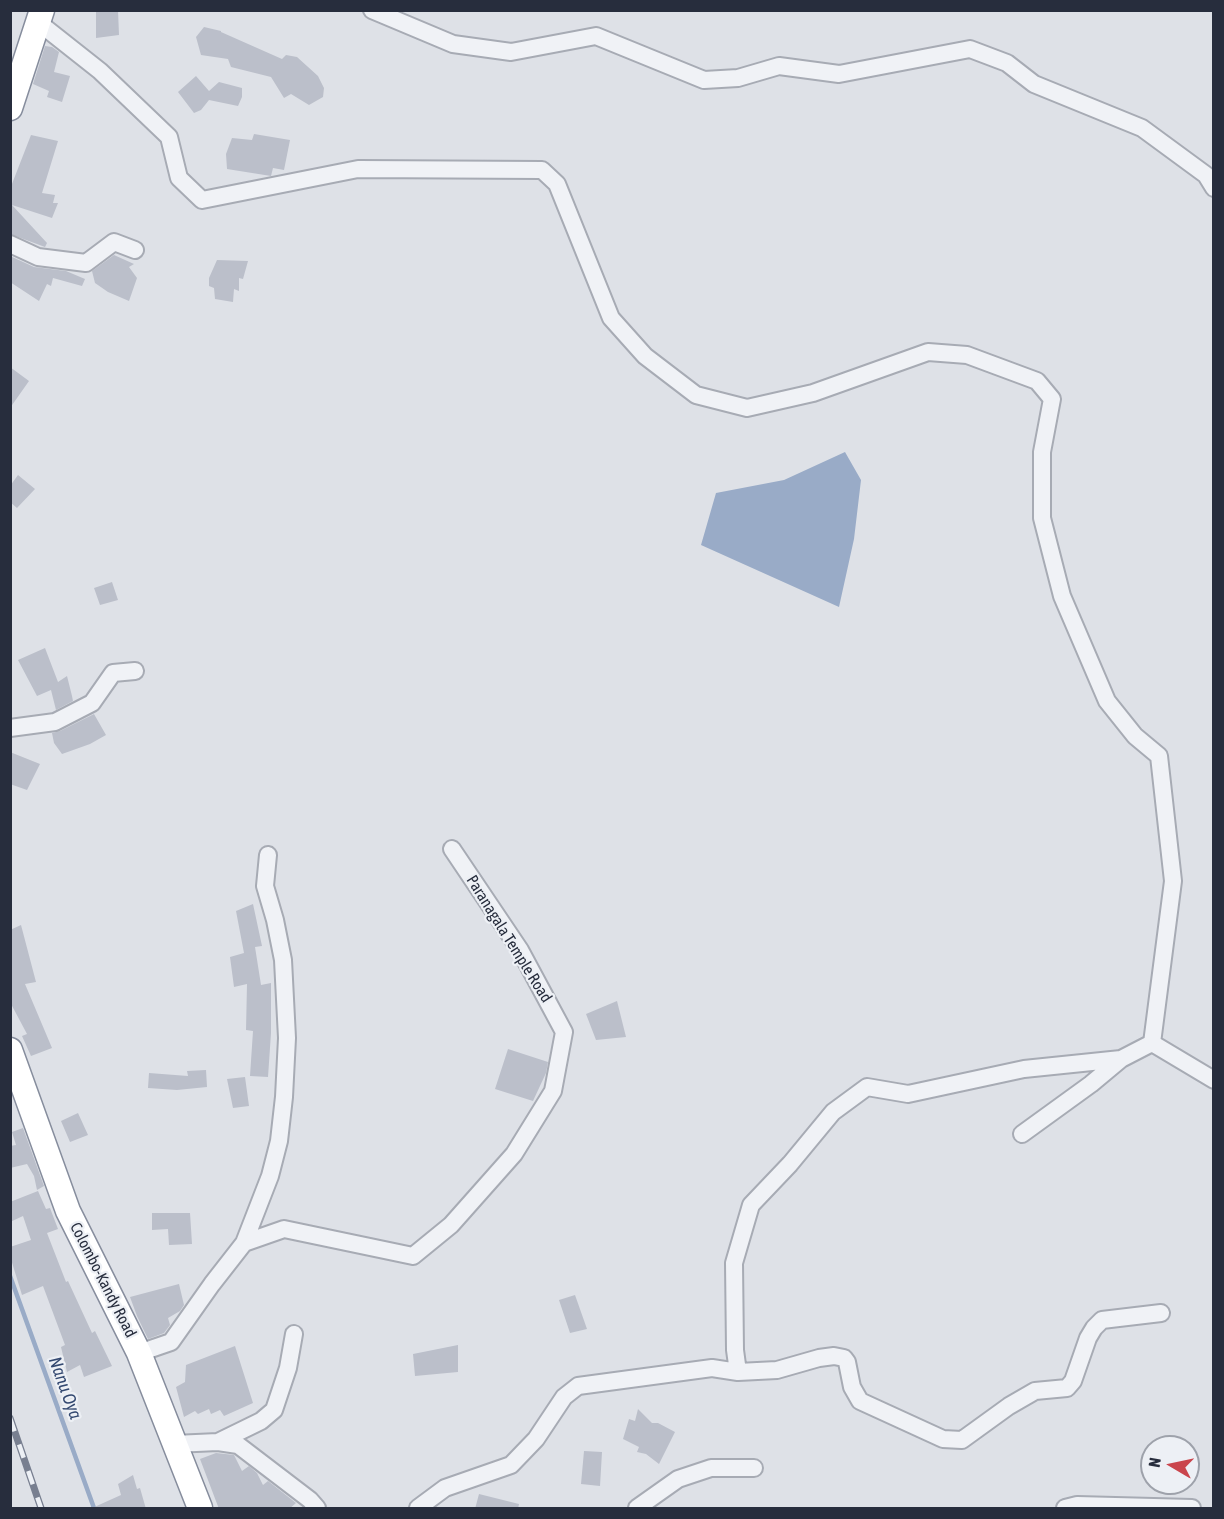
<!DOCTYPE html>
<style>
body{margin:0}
#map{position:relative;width:1224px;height:1519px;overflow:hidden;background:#dee1e7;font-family:"Asap Condensed",sans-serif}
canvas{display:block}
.frame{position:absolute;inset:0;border:12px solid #272d3d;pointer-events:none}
.north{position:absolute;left:1140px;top:1435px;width:60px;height:60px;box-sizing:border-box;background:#edf0f5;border:2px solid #9ea2ab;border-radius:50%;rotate:279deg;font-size:16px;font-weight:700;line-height:24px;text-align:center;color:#272d3d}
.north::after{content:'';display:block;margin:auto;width:21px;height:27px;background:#ca454c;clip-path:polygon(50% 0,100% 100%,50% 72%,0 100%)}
</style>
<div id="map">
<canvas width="1224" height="1519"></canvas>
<div class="frame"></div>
<div class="north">N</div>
</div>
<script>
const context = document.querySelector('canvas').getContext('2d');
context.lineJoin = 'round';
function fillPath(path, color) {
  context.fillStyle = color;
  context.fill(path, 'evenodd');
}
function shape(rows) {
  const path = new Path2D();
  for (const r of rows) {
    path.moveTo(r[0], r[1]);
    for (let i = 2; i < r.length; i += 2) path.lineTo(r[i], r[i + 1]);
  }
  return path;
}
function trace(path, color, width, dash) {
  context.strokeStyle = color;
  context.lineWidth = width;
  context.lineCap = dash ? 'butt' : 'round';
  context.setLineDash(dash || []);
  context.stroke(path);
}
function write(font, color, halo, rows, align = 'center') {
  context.font = font + ' "Asap Condensed",sans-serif';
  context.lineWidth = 4.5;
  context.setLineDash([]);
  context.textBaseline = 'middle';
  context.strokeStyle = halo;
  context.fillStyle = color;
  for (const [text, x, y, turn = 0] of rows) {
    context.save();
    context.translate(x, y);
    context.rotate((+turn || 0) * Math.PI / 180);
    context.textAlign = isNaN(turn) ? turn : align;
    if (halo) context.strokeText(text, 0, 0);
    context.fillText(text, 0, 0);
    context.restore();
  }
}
const water = shape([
 [845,452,861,480,854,539,839,607,701,545,716,493,784,480]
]);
const stream = shape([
 [10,1276,94,1508]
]);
const building = shape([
 [96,10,118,10,119,35,96,38],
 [204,27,221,31,221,32,282,59,286,55,297,57,318,76,324,88,323,97,309,105,291,94,284,98,271,77,231,67,228,59,201,55,196,37],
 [45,46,52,47,59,52,54,72,70,76,62,102,47,97,49,91,33,84],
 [196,76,209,91,219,82,242,88,242,97,238,106,209,100,201,110,194,113,178,92],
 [254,134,290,140,284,170,273,168,271,176,227,169,226,154,232,138,252,140],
 [31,135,58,141,42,193,55,195,53,203,58,203,52,218,12,205,47,243,45,247,10,234,10,189],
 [114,255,134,264,129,267,137,278,129,301,108,292,95,283,92,271],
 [10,256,34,267,66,271,85,279,82,286,53,278,51,286,47,284,39,301,10,282],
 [217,260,248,261,243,279,239,278,239,291,234,289,233,302,215,299,214,288,209,286,209,278],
 [10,367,29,381,10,408],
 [18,475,35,489,17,508,10,502,10,486],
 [112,582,118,600,100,605,94,588],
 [45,648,58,682,67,676,72,696,73,701,56,710,51,690,37,696,18,660],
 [94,714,106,735,90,744,62,754,54,743,52,733,60,731],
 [10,752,40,764,27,790,10,784],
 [253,904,262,946,255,947,261,985,271,983,271,1033,268,1077,250,1076,253,1031,246,1030,247,984,234,987,230,957,244,953,236,911],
 [21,925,36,982,25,984,52,1048,31,1056,22,1036,27,1034,10,1002,10,930],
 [617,1001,626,1037,596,1040,586,1014],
 [508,1049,548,1062,546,1073,533,1101,495,1089],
 [206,1070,207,1087,177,1090,148,1088,149,1073,188,1076,187,1071],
 [245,1077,249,1106,233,1108,227,1079],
 [78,1113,88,1135,70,1142,61,1121],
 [23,1128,44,1186,37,1190,34,1176,27,1164,10,1168,10,1146,16,1145,12,1132],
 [38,1191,46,1209,50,1208,58,1229,47,1233,66,1282,68,1281,92,1333,95,1331,112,1366,84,1377,80,1365,67,1372,61,1347,65,1345,43,1286,22,1295,10,1256,10,1247,31,1240,23,1216,10,1222,10,1202],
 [152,1213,190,1213,192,1244,169,1245,168,1229,152,1230],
 [179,1284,184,1305,180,1311,168,1318,170,1325,164,1333,148,1339,137,1316,130,1297],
 [575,1295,587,1329,570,1333,559,1300],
 [458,1345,458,1372,415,1376,413,1354],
 [235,1346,253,1403,224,1416,220,1410,211,1414,209,1409,198,1414,195,1411,184,1417,176,1387,185,1382,186,1365],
 [638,1409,652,1423,658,1423,675,1432,659,1464,646,1454,637,1452,639,1447,623,1439,629,1419,635,1421],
 [584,1451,602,1452,600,1486,581,1484],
 [216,1453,234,1455,242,1471,249,1466,257,1473,263,1485,268,1481,296,1503,289,1509,219,1509,200,1459],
 [133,1475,137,1489,140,1488,146,1509,90,1509,121,1495,118,1484],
 [479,1494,519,1504,518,1509,475,1509]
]);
const minor = shape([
 [372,10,453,44,511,52,596,36,704,80,738,78,779,66,839,74,970,49,1007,63,1034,84,1142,128,1206,175,1214,188],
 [38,22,100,71,169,137,179,178,202,200,358,169,542,170,557,184,611,318,645,356,696,395,747,408,813,393,928,352,967,355,1037,381,1052,399,1042,452,1042,518,1062,596,1107,701,1135,736,1159,756,1173,881,1152,1043,1214,1080],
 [10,244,38,257,86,263,114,242,135,250],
 [10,728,55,722,92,703,113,673,135,671],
 [1022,1134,1091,1084,1121,1059],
 [244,1243,270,1176,279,1141,284,1097,287,1038,283,960,275,920,265,886,268,855],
 [139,1353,171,1342,212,1284,244,1243,284,1229,413,1256,451,1225,514,1154,553,1091,564,1032,520,950,452,849],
 [738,1372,735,1350,734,1263,751,1205,790,1164,833,1112,867,1087,908,1094,1024,1069,1121,1059,1152,1043],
 [218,1442,261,1421,274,1410,288,1368,294,1334],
 [174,1444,218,1442,238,1445,310,1500,317,1508],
 [418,1508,445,1488,511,1465,536,1439,564,1397,578,1386,712,1368,738,1372,777,1370,819,1358,834,1356,844,1358,847,1362,852,1387,860,1401,943,1439,962,1440,1009,1406,1035,1391,1067,1388,1073,1381,1088,1338,1094,1328,1102,1320,1161,1313],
 [637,1508,678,1479,711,1468,754,1468],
 [1065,1508,1077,1505,1192,1508]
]);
const highway = shape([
 [10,108,42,10],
 [10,1050,68,1211,139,1353,200,1508]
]);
const rail = shape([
 [10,1418,41,1508]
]);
const streetNames = [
 ["Paranagala Temple Road",509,939,58],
 ["Colombo-Kandy Road",103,1280,63]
];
const waterNames = [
 ["Nanu Oya",65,1388,70]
];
fillPath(water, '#99abc7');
trace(stream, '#99abc7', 4.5);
fillPath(building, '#bbbfca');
trace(minor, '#a7abb4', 20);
trace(highway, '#868d9d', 27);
trace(minor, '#f0f2f6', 16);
trace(highway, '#fff', 24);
trace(rail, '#787f90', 7);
trace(rail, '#edf0f5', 4.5, [14]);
write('16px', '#272d3d', '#edf0f5', streetNames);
write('italic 18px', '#334870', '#edf0f5', waterNames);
</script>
